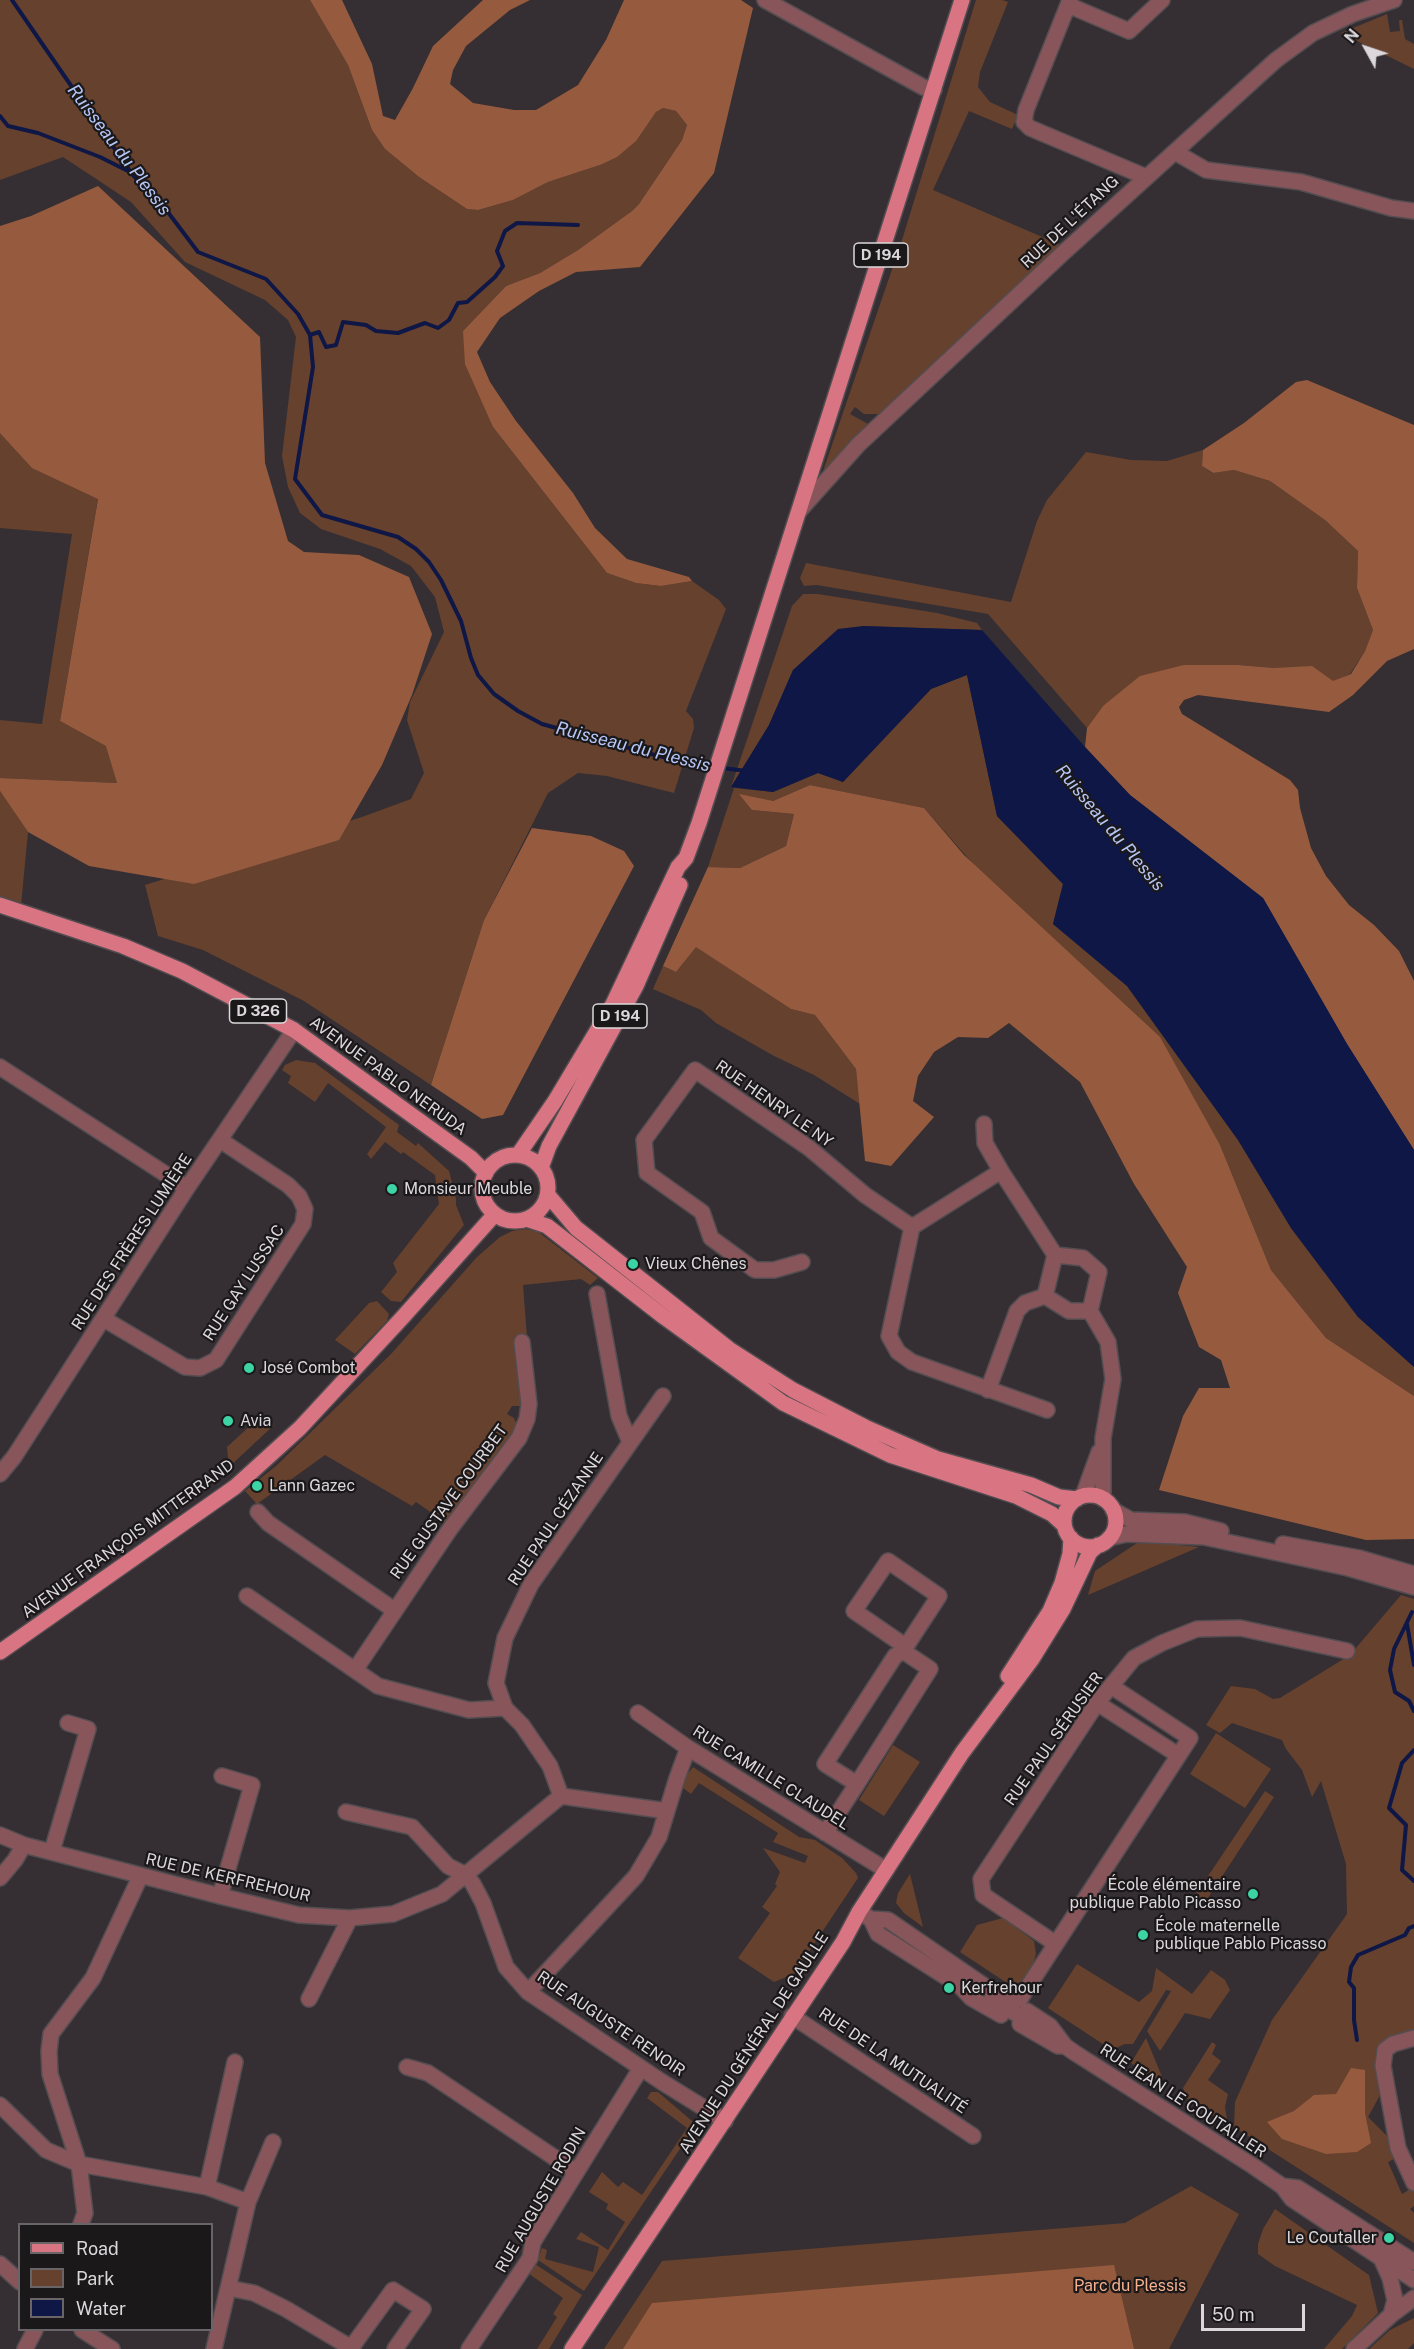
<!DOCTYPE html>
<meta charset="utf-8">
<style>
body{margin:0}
#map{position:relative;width:1414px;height:2349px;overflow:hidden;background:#352f33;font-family:"Public Sans",sans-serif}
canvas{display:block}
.legend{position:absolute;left:18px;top:2223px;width:195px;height:108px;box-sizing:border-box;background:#1b181a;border:2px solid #686467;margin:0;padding:8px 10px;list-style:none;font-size:18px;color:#dcd7da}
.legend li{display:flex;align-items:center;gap:12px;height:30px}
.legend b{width:30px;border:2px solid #686467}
.north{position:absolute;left:1336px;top:18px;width:60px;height:60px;-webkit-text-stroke:4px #1b181a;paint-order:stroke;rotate:310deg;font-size:16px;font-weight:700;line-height:24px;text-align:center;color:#dcd7da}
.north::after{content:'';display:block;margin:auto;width:21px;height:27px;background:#dcd7da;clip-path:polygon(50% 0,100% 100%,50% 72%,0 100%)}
.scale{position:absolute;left:1201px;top:2304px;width:104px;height:27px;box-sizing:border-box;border:3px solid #dcd7da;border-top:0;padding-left:8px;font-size:18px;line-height:21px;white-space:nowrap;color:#dcd7da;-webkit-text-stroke:4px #1b181a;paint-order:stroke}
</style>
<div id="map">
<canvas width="1414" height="2349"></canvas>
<ul class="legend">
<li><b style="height:8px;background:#d97582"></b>Road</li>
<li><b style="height:16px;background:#66412e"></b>Park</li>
<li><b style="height:16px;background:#0e1746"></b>Water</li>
</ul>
<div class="north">N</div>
<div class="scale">50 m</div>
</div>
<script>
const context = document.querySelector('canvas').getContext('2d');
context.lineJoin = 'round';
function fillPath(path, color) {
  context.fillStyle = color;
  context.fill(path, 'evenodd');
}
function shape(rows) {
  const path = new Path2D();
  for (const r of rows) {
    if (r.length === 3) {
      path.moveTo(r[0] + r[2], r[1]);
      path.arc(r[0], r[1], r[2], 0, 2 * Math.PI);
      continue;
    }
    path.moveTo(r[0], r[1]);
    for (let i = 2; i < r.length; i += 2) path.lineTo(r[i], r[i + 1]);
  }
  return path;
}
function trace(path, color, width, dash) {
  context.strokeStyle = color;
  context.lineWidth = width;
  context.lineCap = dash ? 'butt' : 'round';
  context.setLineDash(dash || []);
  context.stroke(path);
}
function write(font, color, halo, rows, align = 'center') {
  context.font = font + ' "Public Sans",sans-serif';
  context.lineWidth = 4.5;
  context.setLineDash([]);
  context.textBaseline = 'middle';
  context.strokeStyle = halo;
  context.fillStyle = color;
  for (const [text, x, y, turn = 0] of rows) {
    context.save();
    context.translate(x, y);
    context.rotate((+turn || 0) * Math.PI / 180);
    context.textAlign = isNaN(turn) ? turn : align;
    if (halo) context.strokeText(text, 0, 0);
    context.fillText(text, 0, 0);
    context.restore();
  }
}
const green = shape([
 [0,0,310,0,348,65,372,130,385,149,419,177,467,209,478,210,513,200,548,182,600,165,635,141,656,112,663,108,676,111,687,125,682,140,639,204,632,211,578,250,540,273,506,286,463,331,493,427,607,573,636,583,661,586,692,581,719,600,726,609,686,711,693,719,694,728,674,793,607,776,578,773,548,793,484,920,431,1085,304,1001,203,950,158,936,145,885,362,817,411,799,424,773,407,720,410,702,444,632,435,597,411,566,380,549,321,529,300,513,288,487,282,456,296,337,288,320,265,300,185,262,131,202,63,157,0,180],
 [976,0,1002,0,1008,2,980,72,978,87,990,102,1018,115,1012,129,969,111,933,190,1061,245,892,406,878,414,864,414,855,407,850,414,870,425,820,480,902,240],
 [1387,14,1390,32,1400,31,1399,20,1402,20,1405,39,1414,44,1414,69,1341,33],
 [0,432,98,498,60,721,107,746,117,783,0,778,0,720,42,724,72,534,0,528],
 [1203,450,1202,466,1212,473,1234,470,1270,481,1325,520,1358,551,1357,588,1373,630,1365,651,1350,674,1333,682,1275,668,1238,665,1103,706,1087,728,988,614,817,585,804,586,800,578,806,563,1011,602,1037,521,1047,500,1086,452,1131,460,1167,461],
 [803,594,818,594,937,613,977,623,982,630,863,626,793,670,769,725,731,787,792,606],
 [967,675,997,816,1063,884,1053,924,1127,986,1238,1140,1291,1228,1358,1317,1414,1367,1414,1396,1326,1338,1271,1270,1220,1145,924,808,810,785,752,810,794,814,786,846,740,868,708,867,734,788,773,792,818,773,843,782,931,689],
 [0,791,28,832,21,905,0,901],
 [696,946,791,1009,815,1015,856,1069,860,1104,814,1075,774,1056,716,1023,701,1010,653,989,663,966,676,972],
 [296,1060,315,1063,399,1125,397,1132,416,1146,418,1143,449,1171,456,1199,456,1205,464,1225,401,1302,391,1301,381,1292,397,1272,393,1263,439,1204,435,1175,403,1152,401,1154,385,1142,371,1159,367,1154,386,1127,328,1083,315,1102,288,1083,291,1076,282,1070,285,1065],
 [525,1229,537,1231,598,1278,590,1285,581,1279,523,1285,527,1337,523,1406,512,1406,507,1414,514,1418,518,1428,445,1522,416,1502,412,1506,325,1455,257,1504,245,1491,277,1465,391,1354,477,1257,500,1237,512,1231],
 [377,1301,389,1314,387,1321,355,1354,335,1340,369,1303],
 [251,1425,274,1425,229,1467,227,1447],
 [1140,1541,1199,1547,1088,1595,1095,1571],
 [1401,1595,1414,1599,1414,2033,1378,2062,1379,2097,1368,2117,1387,2136,1398,2157,1388,2162,1402,2194,1412,2188,1414,2191,1414,2206,1410,2209,1414,2213,1414,2243,1234,2127,1235,2102,1272,2020,1347,1914,1346,1864,1321,1781,1312,1797,1302,1770,1286,1749,1282,1740,1232,1723,1220,1733,1206,1725,1231,1686,1255,1689,1273,1699,1280,1698,1350,1655],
 [1216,1733,1271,1769,1245,1808,1190,1774],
 [893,1745,920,1762,884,1816,859,1800],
 [693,1767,799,1837,815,1840,842,1858,856,1873,858,1878,794,1974,774,1982,738,1958,770,1913,762,1907,777,1886,775,1884,780,1872,763,1848,805,1863,808,1856,773,1842,778,1833,699,1783,691,1794,683,1788,683,1780],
 [1265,1791,1274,1797,1204,1904,1194,1897],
 [910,1874,923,1927,904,1913,896,1903,898,1893],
 [1003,1918,1034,1941,1036,1954,1032,1968,1020,1985,1010,1985,960,1952,977,1925],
 [1077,1964,1139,2002,1152,1991,1156,1968,1192,1994,1211,1970,1225,1980,1230,1990,1210,2019,1185,2013,1160,2051,1147,2031,1171,1991,1166,1990,1133,2044,1125,2044,1118,2047,1115,2052,1048,2008],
 [1146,2038,1163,2079,1160,2082,1131,2063],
 [1212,2042,1216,2045,1212,2054,1221,2061,1208,2080,1228,2094,1225,2107,1228,2126,1186,2098,1183,2088],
 [651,2092,658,2092,692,2121,692,2131,584,2291,538,2260,542,2248,547,2250,545,2259,593,2272,599,2247,576,2239,581,2232,608,2250,625,2222,606,2209,608,2204,589,2192,602,2172,618,2187,623,2182,642,2195,687,2128,647,2098],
 [1191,2186,1239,2214,1169,2349,604,2349,662,2261,1125,2223],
 [1275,2209,1369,2275,1378,2313,1342,2349,1324,2349,1352,2316,1357,2305,1275,2266,1258,2254,1258,2244,1263,2229],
 [535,2264,582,2295,549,2349,537,2349,557,2317,553,2314,563,2298,528,2273],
 [1414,2318,1414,2343,1408,2349,1369,2349,1390,2330]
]);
const forest = shape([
 [310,0,342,0,372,64,383,116,395,120,413,88,433,46,483,0,530,0,510,10,466,46,453,70,450,84,473,103,514,110,536,110,578,85,606,40,624,0,741,0,753,8,714,173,640,267,576,272,539,291,500,318,477,352,490,382,516,421,573,493,595,528,627,559,689,577,692,581,661,586,636,583,607,573,493,427,465,364,463,331,506,286,540,273,578,250,632,211,639,204,682,140,687,125,676,111,663,108,656,112,636,141,617,157,600,165,548,182,513,200,478,210,467,209,419,177,385,149,372,130,348,65],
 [98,186,260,337,265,463,288,541,304,552,359,555,409,577,432,634,412,695,382,765,339,840,194,884,89,866,28,832,0,791,0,778,117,783,106,746,60,721,98,499,32,468,0,433,0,226,31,216],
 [1307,380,1414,425,1414,649,1387,661,1353,695,1329,712,1198,695,1184,700,1179,707,1182,714,1290,780,1298,790,1300,808,1311,848,1326,876,1349,905,1374,925,1399,951,1414,981,1414,1150,1347,1044,1263,898,1130,795,1085,747,1087,728,1103,706,1140,676,1184,665,1238,665,1275,668,1312,666,1333,681,1351,674,1365,651,1373,630,1357,588,1358,551,1325,520,1270,481,1234,470,1213,473,1202,466,1203,450,1244,423,1296,382],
 [810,785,924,808,964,855,1160,1037,1220,1145,1271,1270,1326,1338,1414,1396,1414,1539,1366,1540,1159,1490,1183,1416,1199,1388,1230,1388,1221,1360,1199,1347,1178,1293,1187,1267,1134,1184,1080,1082,1009,1023,988,1038,958,1037,934,1052,918,1076,913,1101,934,1117,891,1166,865,1161,856,1069,815,1015,791,1009,696,947,676,972,663,966,708,867,740,868,786,846,794,814,752,810,739,794,773,801],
 [532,828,591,836,624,851,634,866,503,1115,482,1119,431,1085,484,920],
 [1351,2068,1365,2070,1365,2113,1371,2143,1357,2152,1326,2154,1282,2139,1267,2122,1294,2111,1314,2095,1336,2094],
 [1114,2265,1134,2349,623,2349,652,2303]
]);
const water = shape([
 [863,626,982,630,1085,747,1130,795,1263,898,1347,1044,1414,1150,1414,1367,1358,1317,1291,1228,1238,1140,1127,986,1053,924,1063,884,997,816,967,675,931,689,843,782,818,773,773,792,731,787,769,725,793,670,838,629]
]);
const stream = shape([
 [12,0,132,174,164,207,198,252,266,279,298,314,310,335,313,367,295,479,322,515,398,537,416,549,429,562,441,580,461,621,471,658,478,675,494,694,518,711,542,724,651,754,700,766,714,768],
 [0,116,8,126,38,133,100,157,130,172],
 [310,335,319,332,326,347,336,345,343,322,366,325,376,331,398,333,425,323,438,328,449,320,458,303,467,302,495,277,503,266,497,251,505,231,517,223,578,225],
 [722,768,747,771],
 [1412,1612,1394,1649,1390,1670,1395,1692,1409,1701,1414,1711],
 [1407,1624,1414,1665],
 [1414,1750,1402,1763,1389,1808,1406,1825,1402,1870,1414,1881],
 [1357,2040,1354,2020,1354,1988,1349,1982,1351,1967,1358,1955,1405,1935,1409,1928,1414,1926]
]);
const minor = shape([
 [765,0,923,87,934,90],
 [1070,0,1026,110,1024,122,1030,128,1146,177],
 [1068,5,1129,31,1162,0],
 [1175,152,1206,170,1301,182,1391,208,1414,211],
 [800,510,858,445,1062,254,1276,60,1313,33,1353,14,1394,0],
 [0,1067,187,1188],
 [984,1124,985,1143,1001,1171,1055,1255],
 [912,1227,889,1336,898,1352,912,1362,1047,1410],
 [912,1227,1001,1171],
 [802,1262,774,1270,755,1270,711,1238,702,1212,647,1173,644,1140,695,1070,809,1148,865,1195,912,1227],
 [597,1294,619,1416,630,1442],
 [1090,1311,1069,1311,1045,1296,1055,1255,1083,1258,1099,1272,1090,1311,1108,1342,1113,1379,1103,1438,1103,1499],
 [104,1319,185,1367,200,1368,216,1360,303,1224,305,1209,299,1196,288,1185,220,1140],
 [988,1390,1017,1311,1025,1303,1045,1296],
 [0,1474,14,1457,187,1188,294,1030],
 [1083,1496,1099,1452],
 [1113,1510,1131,1520,1185,1522,1221,1531],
 [258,1512,268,1523,394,1610],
 [1109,1538,1126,1534,1204,1537,1348,1568,1414,1587],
 [1283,1544,1359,1558,1414,1574],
 [247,1596,378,1686,469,1710,505,1708],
 [903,1651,930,1669,857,1784,825,1764,895,1656,903,1651],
 [903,1651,939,1596,888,1561,854,1611,905,1646],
 [355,1670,450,1529,519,1438,527,1419,529,1404,522,1342],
 [1097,1703,1178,1755],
 [638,1713,688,1748,886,1870],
 [561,1796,550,1766,522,1725,505,1708,496,1683,505,1638,531,1584,663,1396],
 [346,1812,412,1827,448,1866,466,1875,473,1884,483,1903,506,1967,528,1992,662,2082,725,2121],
 [825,1833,857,1784],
 [0,1835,24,1845,220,1896,299,1915,350,1918,393,1914,442,1894,561,1796,667,1811],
 [52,1851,88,1729,68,1723],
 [0,1878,15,1860,24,1845],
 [220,1896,252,1785,222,1776],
 [859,1912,871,1919,888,1920,996,1994,1008,1998],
 [871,1919,878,1934,960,1986,971,1998,1001,2015],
 [1056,1944,983,1895,981,1879,1097,1703,1134,1658,1162,1643,1197,1629,1240,1628,1347,1651],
 [528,1992,636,1876,659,1837,677,1778,688,1748],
 [309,1999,350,1918],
 [992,1999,1033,2024],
 [1020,1999,1190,1738,1111,1686],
 [1027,2011,1050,2026,1065,2046,1075,2053,1253,2166,1282,2186,1292,2199,1414,2280],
 [792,2016,973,2136],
 [1020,2024,1058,2046,1065,2046],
 [1414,2038,1393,2044,1385,2050,1383,2066,1398,2148,1414,2183],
 [407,2067,428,2073,576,2172],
 [0,2105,46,2150,79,2164,207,2187,248,2202],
 [1282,2186,1298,2188,1414,2262],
 [207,2187,235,2062],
 [81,2224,85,2213,79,2164,50,2074,49,2051,51,2034,93,1978,140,1877],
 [1381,2258,1390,2278,1395,2300,1391,2315],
 [0,2264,20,2282],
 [228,2288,254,2293,286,2309,353,2349],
 [82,2330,112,2349],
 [351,2348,393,2290,423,2309,395,2349],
 [25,2349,35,2330],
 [214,2349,248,2202,273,2142],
 [469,2349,530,2258,533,2242,641,2068],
 [1354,2349,1391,2315,1414,2298]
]);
const major = shape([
 [0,905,123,946,182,971,294,1030,471,1158,486,1173],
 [518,1155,555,1101,613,1004,678,867,686,858,699,823,962,0],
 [515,1188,33],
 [541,1168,549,1146,636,986,680,885],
 [548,1195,576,1228,729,1349,793,1390,865,1427,938,1459,1031,1485,1059,1497,1077,1499],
 [526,1219,547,1226,664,1317,783,1403,890,1455,1016,1496,1052,1514,1064,1525],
 [1090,1521,26],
 [0,1652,235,1487,300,1428,402,1318,495,1214],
 [1008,1676,1050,1611,1062,1583,1070,1554,1071,1538],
 [572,2349,843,1942,859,1912,962,1753,1032,1659,1063,1609,1090,1552,1098,1545]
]);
const markers = [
 [392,1189,6,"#3cd4a4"],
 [633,1264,6,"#3cd4a4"],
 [249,1368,6,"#3cd4a4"],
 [228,1421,6,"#3cd4a4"],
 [257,1486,6,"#3cd4a4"],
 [1253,1894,6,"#3cd4a4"],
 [1143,1935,6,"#3cd4a4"],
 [949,1988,6,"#3cd4a4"],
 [1389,2238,6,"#3cd4a4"]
];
const shields = [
 [881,255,54],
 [258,1011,57],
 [620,1016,54]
];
const shieldNames = [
 ["D 194",881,255],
 ["D 326",258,1011],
 ["D 194",620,1016]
];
const streetNames = [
 ["RUE DE L'ÉTANG",1070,222,-43],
 ["AVENUE PABLO NERUDA",388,1076,36],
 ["RUE HENRY LE NY",774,1104,35],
 ["RUE DES FRÈRES LUMIÈRE",132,1242,-57],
 ["RUE GAY LUSSAC",244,1283,-57],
 ["RUE GUSTAVE COURBET",449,1502,-54],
 ["RUE PAUL CÉZANNE",556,1519,-56],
 ["AVENUE FRANÇOIS MITTERRAND",128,1539,-36],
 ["RUE PAUL SÉRUSIER",1054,1739,-55],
 ["RUE CAMILLE CLAUDEL",771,1778,32],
 ["RUE DE KERFREHOUR",228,1878,13],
 ["RUE AUGUSTE RENOIR",611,2024,34],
 ["AVENUE DU GÉNÉRAL DE GAULLE",754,2043,-57],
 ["RUE DE LA MUTUALITÉ",893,2061,34],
 ["RUE JEAN LE COUTALLER",1183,2101,33],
 ["RUE AUGUSTE RODIN",541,2200,-60]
];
const poiNames = [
 ["Monsieur Meuble",404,1189],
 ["Vieux Chênes",645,1264],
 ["José Combot",261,1368],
 ["Avia",240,1421],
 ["Lann Gazec",269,1486],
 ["École élémentaire",1241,1885,"right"],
 ["publique Pablo Picasso",1241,1903,"right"],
 ["École maternelle",1155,1926],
 ["publique Pablo Picasso",1155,1944],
 ["Kerfrehour",961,1988],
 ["Le Coutaller",1377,2238,"right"]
];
const parkNames = [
 ["Parc du Plessis",1130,2286]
];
const waterNames = [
 ["Ruisseau du Plessis",119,150,53],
 ["Ruisseau du Plessis",633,747,14],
 ["Ruisseau du Plessis",1110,828,50]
];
fillPath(green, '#66412e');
fillPath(forest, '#965b3e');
fillPath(water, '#0e1746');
trace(stream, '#0e1746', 4);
trace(minor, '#534d51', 18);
trace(major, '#534d51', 18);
trace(minor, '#87555a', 15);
trace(major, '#d97582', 15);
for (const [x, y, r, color] of markers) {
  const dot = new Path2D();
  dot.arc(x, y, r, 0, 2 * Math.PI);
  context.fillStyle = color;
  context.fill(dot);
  trace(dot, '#1b181a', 2);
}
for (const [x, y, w] of shields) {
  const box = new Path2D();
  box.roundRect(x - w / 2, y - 12, w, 24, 4.5);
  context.fillStyle = '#1b181a';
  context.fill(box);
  trace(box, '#dcd7da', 1.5);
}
write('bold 15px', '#dcd7da', null, shieldNames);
write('16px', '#dcd7da', '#1b181a', streetNames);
write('16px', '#dcd7da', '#1b181a', poiNames, 'left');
write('16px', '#f7b18f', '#1b181a', parkNames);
write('italic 18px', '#b4c5f6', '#1b181a', waterNames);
</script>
